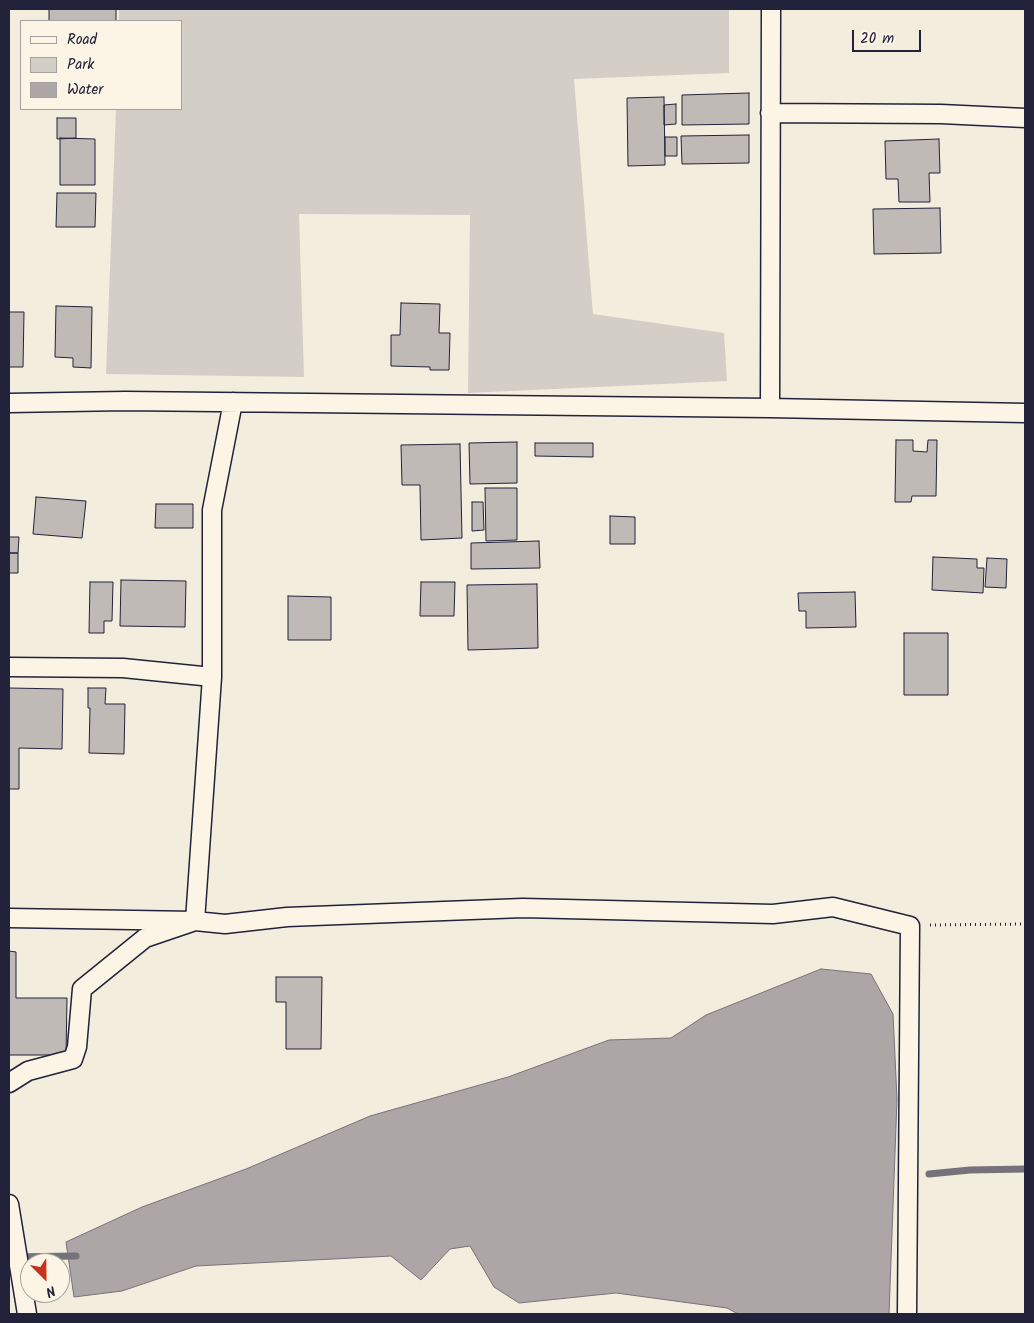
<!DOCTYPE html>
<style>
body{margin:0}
#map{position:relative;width:1034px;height:1323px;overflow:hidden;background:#f3edde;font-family:Kalam,sans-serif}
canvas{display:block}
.frame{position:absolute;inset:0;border:10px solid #22223b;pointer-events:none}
.legend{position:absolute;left:20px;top:20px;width:162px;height:90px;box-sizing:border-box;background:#fcf5e5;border:1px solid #a5a1a1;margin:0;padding:6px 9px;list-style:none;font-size:15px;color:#22223b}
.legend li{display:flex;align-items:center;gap:10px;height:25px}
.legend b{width:25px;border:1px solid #a5a1a1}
.north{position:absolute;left:20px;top:1253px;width:50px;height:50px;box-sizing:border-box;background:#fcf5e5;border:1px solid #a5a1a1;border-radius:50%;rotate:157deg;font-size:14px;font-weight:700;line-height:20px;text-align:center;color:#22223b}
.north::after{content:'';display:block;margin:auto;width:18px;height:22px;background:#c8321e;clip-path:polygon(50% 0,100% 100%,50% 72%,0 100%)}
.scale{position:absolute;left:852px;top:30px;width:69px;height:22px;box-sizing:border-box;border:2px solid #22223b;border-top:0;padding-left:6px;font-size:15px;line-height:18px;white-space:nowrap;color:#22223b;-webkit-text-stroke:4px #fcf5e5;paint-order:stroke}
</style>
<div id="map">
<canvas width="1034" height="1323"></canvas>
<div class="frame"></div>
<ul class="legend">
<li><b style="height:6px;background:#fcf5e5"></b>Road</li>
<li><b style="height:14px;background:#d4cfc6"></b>Park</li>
<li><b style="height:14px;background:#aca7a6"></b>Water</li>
</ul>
<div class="north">N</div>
<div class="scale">20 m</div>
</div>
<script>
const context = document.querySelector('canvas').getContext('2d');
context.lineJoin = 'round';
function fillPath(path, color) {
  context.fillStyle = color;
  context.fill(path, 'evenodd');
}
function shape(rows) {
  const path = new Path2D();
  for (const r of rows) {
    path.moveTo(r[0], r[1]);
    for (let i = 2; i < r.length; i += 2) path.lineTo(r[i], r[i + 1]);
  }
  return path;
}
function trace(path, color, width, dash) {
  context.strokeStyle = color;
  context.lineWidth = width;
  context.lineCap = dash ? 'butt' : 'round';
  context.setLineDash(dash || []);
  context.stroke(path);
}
const green = shape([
 [119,9,729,9,729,73,574,79,593,314,724,333,727,381,468,393,470,215,299,214,304,377,106,374,116,109,181,109,181,21,119,21]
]);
const water = shape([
 [821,969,871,974,893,1014,897,1099,889,1314,738,1314,727,1308,616,1293,519,1303,494,1287,470,1246,450,1249,421,1280,391,1256,196,1266,122,1291,74,1297,66,1242,142,1207,246,1169,370,1116,508,1077,609,1040,671,1038,706,1015,821,969]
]);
const stream = shape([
 [929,1174,970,1170,1025,1169],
 [9,1257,76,1256]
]);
const building = shape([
 [49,9,116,9,116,21,49,21,49,9],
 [749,93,749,124,682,125,682,95,749,93],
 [664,97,665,165,628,166,627,98,664,97],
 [676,104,676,124,664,125,664,105,676,104],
 [57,118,76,118,76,138,57,139,57,118],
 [749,135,749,163,682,164,681,136,749,135],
 [665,137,677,137,677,156,665,156,665,137],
 [60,138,95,139,95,185,60,185,60,138],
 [939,139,940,173,929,173,930,202,899,202,898,179,886,179,885,141,939,139],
 [57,193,96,193,95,227,56,227,57,193],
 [940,208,941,253,874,254,873,209,940,208],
 [401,303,440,304,439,333,450,333,449,370,430,370,430,367,391,366,391,335,400,335,401,303],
 [56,306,92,307,91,368,73,367,73,358,55,357,56,306],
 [9,312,24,312,23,367,9,367,9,312],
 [896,440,913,440,913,451,927,452,928,440,937,440,936,496,912,496,911,502,895,502,896,440],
 [517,442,517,483,470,484,469,443,517,442],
 [535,443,593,443,593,457,535,456,535,443],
 [460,444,462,538,421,540,420,485,402,485,401,445,460,444],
 [485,488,517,488,517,540,486,541,485,488],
 [36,497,86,501,82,538,33,534,36,497],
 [472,502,483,502,484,530,472,531,472,502],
 [156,504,193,504,193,528,155,528,156,504],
 [610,516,635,517,635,544,610,544,610,516],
 [9,537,19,537,18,553,9,553,9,537],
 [539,541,540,568,471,569,471,543,539,541],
 [9,553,18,553,18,573,9,573,9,553],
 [933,557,977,559,977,568,984,568,983,593,932,590,933,557],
 [987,558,1007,559,1006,588,985,587,987,558],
 [121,580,186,581,185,627,120,626,121,580],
 [90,582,113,582,112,621,104,621,104,633,89,633,90,582],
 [421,582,455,582,454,616,420,616,421,582],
 [537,584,538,648,468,650,467,585,537,584],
 [855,592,856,627,806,628,806,611,799,611,798,593,855,592],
 [288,596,331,597,331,640,288,640,288,596],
 [904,633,948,633,948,695,904,695,904,633],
 [9,688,63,689,62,749,19,748,19,789,9,789,9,688],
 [88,688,106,688,105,704,125,704,124,754,89,753,90,708,88,708,88,688],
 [9,951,16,952,16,998,67,998,66,1055,9,1055,9,951],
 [276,977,322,977,321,1049,286,1049,286,1002,276,1002,276,977]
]);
const path = shape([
 [930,925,1025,924]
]);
const minor = shape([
 [770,113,941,114,1025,118],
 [9,403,125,401,770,408,1025,413],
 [770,408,771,9],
 [9,667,123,668,212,677],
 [9,918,195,921,225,924,287,917,523,908,773,914,833,907,910,926,907,1314],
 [9,1083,28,1071,73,1059,77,1047,82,989,145,938,195,921,212,677,212,510,233,402],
 [9,1204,27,1314]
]);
fillPath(green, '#d4cfc6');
fillPath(water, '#aca7a6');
trace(water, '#75727b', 1);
trace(stream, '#75727b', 7);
fillPath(building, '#bfbab6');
trace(building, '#22223b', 1);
trace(minor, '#22223b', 21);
trace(path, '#22223b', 3, [1, 4]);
trace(minor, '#fcf5e5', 18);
</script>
